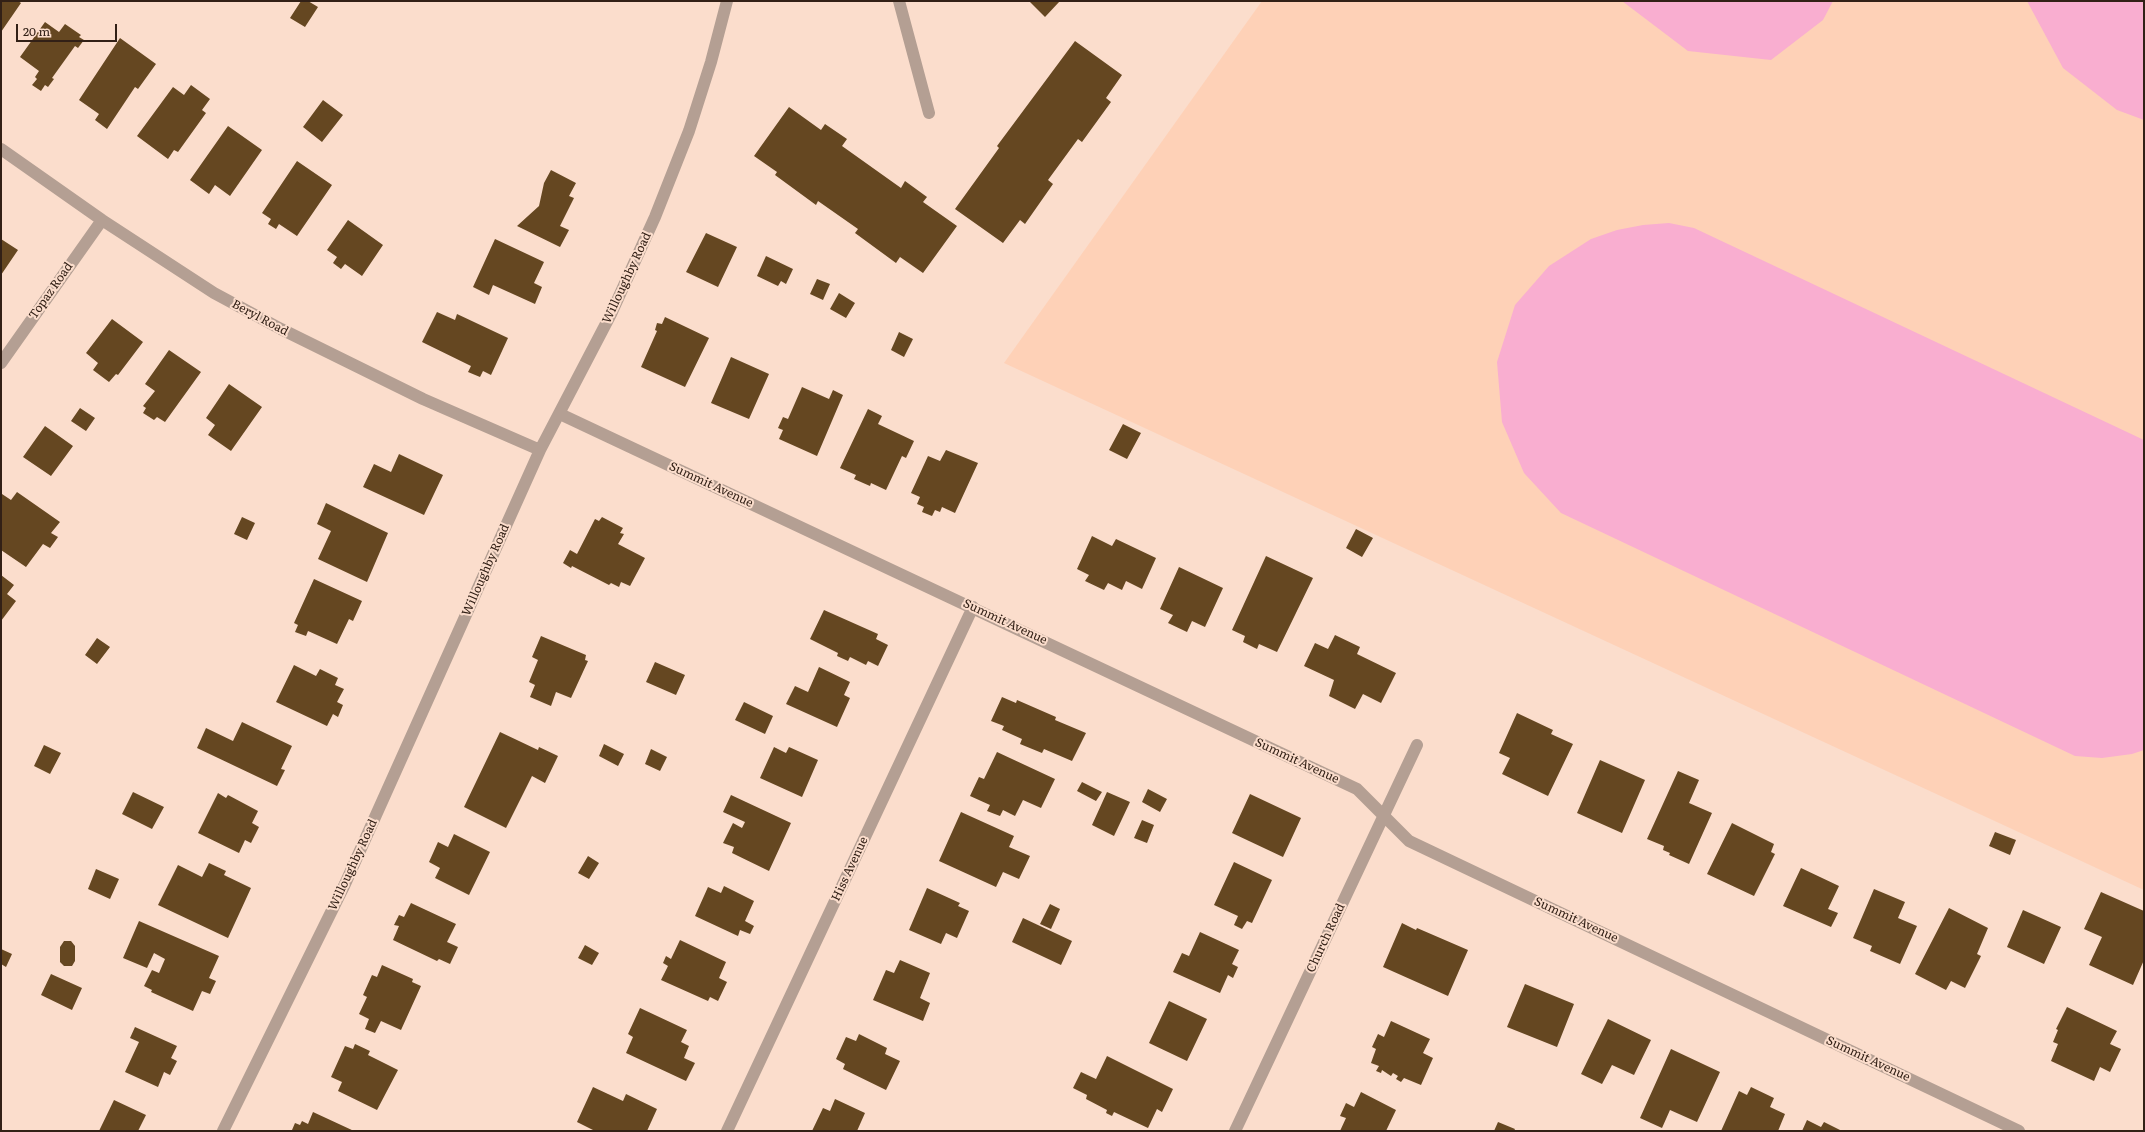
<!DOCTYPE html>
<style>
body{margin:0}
#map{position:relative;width:2145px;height:1132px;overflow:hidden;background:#fbddcc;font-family:Literata,serif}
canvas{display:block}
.frame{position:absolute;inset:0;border:2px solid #322016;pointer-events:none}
.scale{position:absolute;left:16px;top:24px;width:101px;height:18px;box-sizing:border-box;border:2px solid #322016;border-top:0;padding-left:5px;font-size:12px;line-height:14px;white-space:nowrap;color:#322016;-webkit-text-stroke:3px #fbddcc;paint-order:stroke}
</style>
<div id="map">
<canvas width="2145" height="1132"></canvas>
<div class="frame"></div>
<div class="scale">20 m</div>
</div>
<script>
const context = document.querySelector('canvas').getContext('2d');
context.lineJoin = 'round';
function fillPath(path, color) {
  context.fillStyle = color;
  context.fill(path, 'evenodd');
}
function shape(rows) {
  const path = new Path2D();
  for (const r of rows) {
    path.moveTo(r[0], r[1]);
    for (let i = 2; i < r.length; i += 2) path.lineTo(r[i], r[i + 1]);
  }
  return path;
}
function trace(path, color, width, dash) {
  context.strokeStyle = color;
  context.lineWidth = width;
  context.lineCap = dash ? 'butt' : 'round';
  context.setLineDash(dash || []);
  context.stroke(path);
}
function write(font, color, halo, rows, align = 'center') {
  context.font = font + ' Literata,serif';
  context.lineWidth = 4;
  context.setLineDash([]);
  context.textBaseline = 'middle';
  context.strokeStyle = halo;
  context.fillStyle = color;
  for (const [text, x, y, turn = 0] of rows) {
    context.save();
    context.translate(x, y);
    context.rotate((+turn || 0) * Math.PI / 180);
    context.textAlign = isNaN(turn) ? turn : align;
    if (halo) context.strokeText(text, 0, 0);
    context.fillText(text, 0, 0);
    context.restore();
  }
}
const built = shape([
 [1262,1,2144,1,2144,890,1004,363]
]);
const green = shape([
 [1622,1,1833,1,1823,20,1771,60,1688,51],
 [2027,1,2144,1,2144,120,2117,110,2063,68],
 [1669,223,1694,228,2144,440,2144,750,2132,754,2102,758,2075,756,1561,513,1524,473,1502,422,1497,362,1515,305,1549,266,1591,239,1617,230,1643,225]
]);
const building = shape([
 [1,1,18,1,21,3,1,32],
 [301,1,308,1,318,7,305,27,290,18],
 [1029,1,1060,1,1045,17],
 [45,22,59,32,65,24,81,35,79,37,84,40,78,48,75,46,52,78,54,79,48,87,45,85,41,91,32,85,37,79,35,77,39,71,20,57],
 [120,38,156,64,138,89,135,87,107,129,95,120,99,114,79,100],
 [1075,41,1122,75,1106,98,1111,102,1082,142,1078,139,1048,180,1053,184,1025,224,1020,220,1003,243,955,209,999,148,997,146],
 [191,85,210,99,202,110,206,113,178,152,174,150,168,159,137,136,173,87,184,95],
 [323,100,343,115,322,142,303,127],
 [789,107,821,130,825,124,847,139,842,146,901,188,905,181,927,197,923,202,957,226,923,273,900,257,896,263,855,233,858,229,818,201,816,205,775,175,777,172,754,156],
 [228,126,262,150,230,196,215,185,209,194,190,180],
 [297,161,332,185,297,236,279,224,276,229,268,224,271,219,262,213],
 [551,170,576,183,569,196,574,198,560,226,569,230,560,247,517,226,539,206,544,183],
 [348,220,383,245,362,276,345,264,341,269,333,263,337,257,327,250],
 [706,233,737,247,718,287,686,272],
 [1,239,18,250,1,275],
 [495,239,544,262,534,283,542,287,535,304,493,285,489,295,473,287],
 [766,256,793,269,786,284,781,281,778,286,757,276],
 [817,279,830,284,823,300,810,294],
 [839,293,855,303,846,318,830,309],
 [437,312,455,320,457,314,508,338,491,375,483,371,480,377,468,372,471,366,422,342],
 [665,317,709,338,685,387,641,367,657,331,655,330,657,323,662,324],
 [112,319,143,342,118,375,116,374,109,382,93,370,98,363,86,353],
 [899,332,913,339,904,357,891,350],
 [169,350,201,372,165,422,157,417,154,420,143,413,146,408,143,406,155,391,145,384],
 [731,357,769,374,749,419,711,403],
 [229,384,262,407,231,451,208,435,215,425,206,418],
 [802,387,829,399,833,390,843,395,817,456,779,439,783,430,778,428,783,417,788,419],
 [80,408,95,418,86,431,71,421],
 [868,409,882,416,878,424,914,441,906,458,902,456,886,490,871,483,870,486,854,479,856,475,840,468],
 [1123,424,1141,433,1127,459,1109,450],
 [45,426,73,446,51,476,23,457],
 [946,450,978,463,955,513,942,507,940,512,935,510,932,516,922,512,924,507,917,504,920,497,911,493,928,456,940,461],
 [399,454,443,475,424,515,363,487,374,464,391,472],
 [17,492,60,522,51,533,58,537,50,548,43,544,26,567,1,550,1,496,2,494,11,500],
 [326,503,388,533,367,582,318,559,331,531,317,524],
 [242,517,255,523,247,540,234,534],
 [602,517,623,528,620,533,624,534,618,544,645,558,630,586,621,582,619,587,611,583,609,585,572,566,571,568,563,563,570,550,577,554,595,519,599,521],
 [1356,529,1373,538,1362,557,1346,548],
 [1092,536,1112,546,1116,539,1156,558,1142,589,1126,581,1122,590,1108,583,1104,590,1085,581,1089,575,1077,569],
 [1266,556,1313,578,1277,652,1259,644,1257,649,1243,642,1245,636,1232,630],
 [1179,567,1223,588,1205,627,1192,621,1187,632,1168,623,1173,615,1160,609],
 [1,575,14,585,7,594,16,601,1,621],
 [314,579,362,601,353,621,349,619,337,644,308,631,306,636,295,632,298,625,294,623],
 [824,610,878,634,876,639,888,645,878,666,868,661,866,665,850,657,848,661,837,656,838,653,810,639],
 [1335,635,1360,647,1357,654,1396,673,1381,703,1363,694,1355,709,1329,696,1334,680,1304,666,1315,643,1328,649],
 [541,636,586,655,585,660,588,661,571,698,556,692,551,706,530,697,535,685,529,682,538,660,532,657],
 [97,638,110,647,97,664,85,655],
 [655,662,685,675,676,695,646,682],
 [294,665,316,676,320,669,338,678,335,685,344,689,337,702,343,705,338,717,333,714,327,726,276,702],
 [819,667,850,682,844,695,850,698,837,727,786,704,795,686,808,692],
 [1002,697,1016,703,1017,700,1056,717,1055,720,1086,733,1072,761,1044,749,1042,753,1020,744,1022,739,1002,730,1004,726,991,721],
 [744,702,773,716,765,734,735,720],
 [1517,713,1553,730,1551,734,1573,744,1548,796,1502,774,1510,758,1499,753],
 [242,722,292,746,281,769,285,770,277,786,197,748,206,728,233,741],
 [500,732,538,750,539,747,558,756,545,783,532,776,506,828,464,807],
 [604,744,624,754,618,766,599,756],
 [44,745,61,753,50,774,34,766],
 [774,747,786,753,789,747,818,760,802,797,760,778],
 [651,749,667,757,660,771,645,764],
 [997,752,1055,779,1041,808,1023,800,1015,816,1003,810,1000,816,987,811,990,805,970,796,979,777,984,779],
 [1600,760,1645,780,1622,833,1577,813],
 [1678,771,1699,780,1689,803,1712,813,1689,864,1669,855,1670,853,1663,850,1664,846,1647,839],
 [1082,782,1102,792,1096,801,1077,791],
 [1148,789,1167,799,1160,812,1142,802],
 [133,792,164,807,152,829,122,814],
 [1107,792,1130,802,1114,836,1092,825],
 [218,793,226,798,228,795,258,811,252,823,259,827,251,843,245,840,239,853,198,833],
 [1250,794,1301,818,1283,857,1232,833],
 [731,795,791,823,769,871,732,853,734,847,723,843,733,823,742,828,745,822,723,812],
 [961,812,1014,836,1009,847,1030,856,1019,879,1003,872,996,887,939,861],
 [1142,820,1154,825,1147,843,1134,838],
 [1732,823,1774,844,1771,852,1775,854,1754,896,1707,874],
 [1995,832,2016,840,2010,855,1989,846],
 [454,834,490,852,469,895,435,878,440,868,429,862,438,842,448,847],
 [588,856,599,863,589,879,578,873],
 [1234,862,1272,880,1252,923,1247,921,1242,929,1234,925,1238,916,1214,905],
 [209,863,226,871,224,875,251,888,228,938,158,905,178,865,202,877],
 [1801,868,1839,886,1828,909,1838,913,1831,927,1783,906],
 [96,869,119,879,110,899,88,889],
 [724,886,754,901,745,921,754,926,750,934,740,930,738,936,695,916,708,887,721,893],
 [927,888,960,903,958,906,969,911,957,938,946,933,941,944,909,930],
 [1874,889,1905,902,1898,918,1917,926,1900,964,1870,951,1872,946,1853,938],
 [2101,892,2144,911,2144,960,2133,985,2089,965,2102,937,2084,929],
 [411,903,456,924,447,942,458,947,450,964,439,959,437,961,393,940,399,926,394,925,399,915,404,917],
 [1050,904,1060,909,1051,929,1040,924],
 [1949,908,1988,928,1977,954,1981,956,1965,988,1951,981,1946,990,1915,974],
 [2023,910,2061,927,2044,964,2007,947],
 [1023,918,1072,941,1061,965,1012,942],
 [139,921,219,956,209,978,216,981,210,994,202,991,193,1011,151,992,152,990,144,986,152,970,159,973,165,959,154,953,147,968,123,958],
 [1402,923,1416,930,1417,928,1468,950,1448,996,1383,967],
 [1200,932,1239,950,1232,964,1238,967,1233,978,1228,975,1220,993,1173,972,1182,953,1189,956],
 [680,940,726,962,719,978,727,982,718,1001,710,997,708,1001,661,980,668,966,663,963,666,956,671,959],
 [64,941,71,941,75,946,75,961,72,966,64,966,60,962,60,947],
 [585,945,599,953,592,965,578,958],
 [1,949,12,954,6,967,1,964],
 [900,960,930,973,920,998,930,1003,923,1021,873,1000,886,970,894,973],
 [382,965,413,979,412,982,421,986,401,1030,381,1021,375,1033,365,1029,369,1019,359,1014,367,997,363,995,372,975,377,977],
 [51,974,82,988,72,1010,41,995],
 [1525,984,1574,1004,1557,1047,1507,1027],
 [1169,1001,1207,1019,1187,1061,1149,1043],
 [2067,1007,2117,1031,2110,1044,2121,1049,2110,1072,2100,1067,2094,1081,2051,1061,2058,1044,2053,1042,2058,1030,2056,1029],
 [640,1008,687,1030,681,1042,689,1046,684,1058,695,1063,686,1081,626,1053,633,1037,628,1034],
 [1608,1019,1651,1040,1634,1075,1612,1065,1602,1084,1581,1074],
 [1391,1021,1430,1039,1423,1053,1433,1058,1421,1085,1404,1078,1401,1082,1396,1079,1398,1076,1393,1073,1391,1076,1382,1070,1381,1073,1376,1071,1379,1066,1371,1063,1376,1049,1372,1047,1378,1034,1384,1037],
 [135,1027,177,1046,171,1058,177,1061,170,1075,164,1072,158,1087,125,1072,139,1042,130,1038],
 [859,1034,887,1048,885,1054,900,1061,886,1090,843,1069,845,1064,836,1059,846,1037,856,1041],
 [355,1044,370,1051,368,1055,398,1070,377,1110,338,1091,342,1082,331,1077,345,1046,353,1049],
 [1671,1049,1720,1072,1697,1122,1670,1110,1662,1128,1640,1118],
 [1107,1056,1173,1089,1162,1112,1157,1109,1148,1128,1114,1112,1112,1116,1106,1113,1107,1110,1086,1099,1087,1095,1073,1088,1081,1072,1096,1079],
 [593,1087,623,1101,626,1094,657,1109,647,1131,595,1131,577,1122],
 [1751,1087,1774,1098,1770,1107,1785,1114,1778,1131,1721,1131,1739,1091,1747,1095],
 [1361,1092,1396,1110,1386,1131,1340,1131,1346,1118,1340,1116,1346,1103,1354,1107],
 [835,1099,865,1113,857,1131,812,1131,823,1108,830,1111],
 [114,1100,146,1115,138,1131,99,1131],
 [313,1112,354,1131,292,1130,295,1123,300,1125,302,1121,308,1124],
 [1807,1120,1821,1127,1824,1122,1840,1130,1802,1131],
 [1498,1122,1515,1129,1514,1131,1494,1131]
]);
const minor = shape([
 [899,1,929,113],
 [1,149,102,220,214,293,281,329,423,399,540,450],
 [1,363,102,220],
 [560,414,1357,789,1409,841,2019,1131],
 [223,1131,345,884,540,450,611,314,655,217,689,131,711,62,727,1],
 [727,1131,973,607],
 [1235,1131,1417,745]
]);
const streetNames = [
 ["Willoughby Road",627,278,-65],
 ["Topaz Road",51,291,-55],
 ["Beryl Road",260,318,28],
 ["Summit Avenue",711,485,25],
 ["Willoughby Road",486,570,-66],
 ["Summit Avenue",1005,622,25],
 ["Summit Avenue",1297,761,25],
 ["Willoughby Road",353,865,-65],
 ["Hiss Avenue",850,869,-65],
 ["Summit Avenue",1576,920,25],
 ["Church Road",1326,938,-65],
 ["Summit Avenue",1868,1059,25]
];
fillPath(built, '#fed1b7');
fillPath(green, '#f9aed0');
fillPath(building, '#654721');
trace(minor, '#b49f93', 12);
write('12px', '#322016', '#fbddcc', streetNames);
</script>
